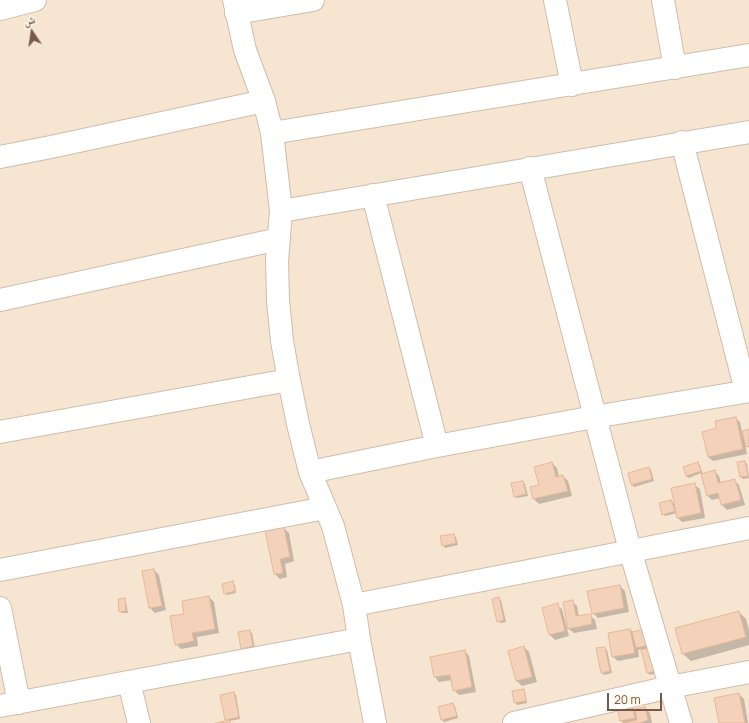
<!DOCTYPE html>
<meta charset="utf-8">
<style>
body{margin:0}
#map{position:relative;width:749px;height:723px;overflow:hidden;background:#fdf3e3;font-family:Manrope,"Noto Naskh Arabic",sans-serif}
canvas{display:block}
.north{position:absolute;left:12px;top:12px;width:40px;height:40px;-webkit-text-stroke:3px #fff7ea;paint-order:stroke;rotate:347deg;font-size:11px;font-weight:700;line-height:16px;text-align:center;color:#765948}
.north::after{content:'';display:block;margin:auto;width:14px;height:18px;background:#765948;clip-path:polygon(50% 0,100% 100%,50% 72%,0 100%)}
.scale{position:absolute;left:607px;top:693px;width:55px;height:18px;box-sizing:border-box;border:2px solid #765948;border-top:0;padding-left:5px;font-size:12px;line-height:14px;white-space:nowrap;color:#765948;-webkit-text-stroke:3px #fff7ea;paint-order:stroke}
</style>
<div id="map">
<canvas width="749" height="723"></canvas>
<div class="north">ش</div>
<div class="scale">20 m</div>
</div>
<script>
const context = document.querySelector('canvas').getContext('2d');
context.lineJoin = 'round';
function fillPath(path, color) {
  context.fillStyle = color;
  context.fill(path, 'evenodd');
}
function shape(rows) {
  const path = new Path2D();
  for (const r of rows) {
    path.moveTo(r[0], r[1]);
    for (let i = 2; i < r.length; i += 2) path.lineTo(r[i], r[i + 1]);
  }
  return path;
}
function trace(path, color, width, dash) {
  context.strokeStyle = color;
  context.lineWidth = width;
  context.lineCap = dash ? 'butt' : 'round';
  context.setLineDash(dash || []);
  context.stroke(path);
}
const residential = shape([
 [0,0,749,0,749,723,0,723]
]);
const shadow = shape([
 [735,418,740,422,742,432,749,430,749,448,745,444,747,454,713,461,708,457,718,429],
 [745,462,747,464,749,478,743,479,741,477,738,463],
 [552,463,557,468,559,477,563,476,568,481,572,496,539,504,534,499],
 [698,463,700,465,703,475,715,472,719,476,721,484,734,480,739,485,745,505,727,510,722,505,720,498,712,500,707,495,701,473,689,478,686,476],
 [649,468,651,470,654,481,634,487,632,485],
 [523,482,525,484,528,496,517,498,515,496],
 [695,485,700,489,705,518,682,522,678,518,677,513,665,516,663,514,671,501,675,505],
 [284,528,289,533,294,561,285,564,287,577,280,579,275,574,266,532],
 [453,535,456,537,458,545,445,548,443,545],
 [154,570,159,575,166,610,155,613,150,608],
 [232,583,235,585,236,593,227,595,225,593],
 [620,586,625,591,629,612,598,618,593,613],
 [209,597,214,602,219,633,197,637,198,646,181,649,176,644,185,614],
 [499,598,501,600,506,622,501,623,498,621],
 [124,599,126,602,128,613,122,613,120,611],
 [572,601,577,606,579,617,590,615,595,620,597,629,574,633,569,629],
 [557,605,562,609,569,636,555,640,550,635,543,608],
 [739,612,746,619,749,630,749,645,691,661,683,654],
 [630,630,633,632,646,630,658,673,650,675,648,673,642,649,638,650,639,657,618,661,613,657],
 [249,631,252,633,255,648,244,650,242,648],
 [524,647,529,652,537,682,522,686,517,681],
 [605,648,607,650,612,673,604,675,602,672],
 [465,651,469,656,476,692,459,695,454,690,452,680,439,682,435,677],
 [523,690,525,692,527,703,517,705,515,702],
 [234,693,236,695,240,719,229,721,231,723,219,723,228,721,226,719],
 [739,694,744,699,748,723,720,723],
 [453,704,455,706,458,718,444,722,442,720],
 [632,705,634,710,645,708,650,713,652,723,624,723,621,720]
]);
const building = shape([
 [736,417,743,449,708,457,702,432,716,428,715,421,736,417],
 [749,429,749,446,746,447,742,431,749,429],
 [745,461,748,476,740,477,737,462,745,461],
 [552,462,556,477,563,475,568,491,533,499,530,487,539,485,534,467,552,462],
 [698,462,701,471,686,476,683,467,698,462],
 [649,467,652,479,631,485,628,473,649,467],
 [715,470,718,483,735,479,741,500,721,505,718,493,707,496,701,474,715,470],
 [523,481,526,494,514,497,511,483,523,481],
 [695,483,701,513,677,518,671,488,695,483],
 [671,500,675,511,662,515,659,503,671,500],
 [284,527,290,557,280,559,283,573,274,574,265,531,284,527],
 [454,534,456,543,442,546,440,536,454,534],
 [154,569,162,606,149,608,142,571,154,569],
 [233,581,235,591,224,594,222,584,233,581],
 [620,585,624,608,592,614,587,591,620,585],
 [209,596,215,629,192,633,194,641,175,645,170,616,184,614,182,601,209,596],
 [499,597,504,620,497,622,492,599,499,597],
 [125,598,126,611,119,612,118,599,125,598],
 [573,600,576,616,591,614,592,624,568,629,563,602,573,600],
 [558,603,565,631,549,635,542,608,558,603],
 [739,611,746,637,682,654,675,628,739,611],
 [630,629,635,653,612,657,608,633,630,629],
 [646,629,650,645,636,648,632,632,646,629],
 [250,630,253,646,241,649,238,632,250,630],
 [524,646,532,677,516,681,508,651,524,646],
 [605,647,610,671,601,673,596,648,605,647],
 [651,647,656,671,647,673,641,650,651,647],
 [465,650,472,687,453,691,450,675,434,677,430,657,465,650],
 [524,689,526,701,514,703,512,691,524,689],
 [234,692,239,717,225,720,220,695,234,692],
 [739,693,745,723,719,723,714,698,739,693],
 [453,703,457,716,441,720,438,707,453,703],
 [632,704,635,718,620,721,617,707,632,704],
 [645,707,648,720,640,723,622,723,637,720,635,709,645,707],
 [230,720,230,723,215,723,230,720]
]);
const minor = shape([
 [234,0,245,50,264,101,272,133,281,211,277,261,278,301,282,341,289,380,298,424,310,472,333,526,354,605,359,639,375,723],
 [555,0,572,85],
 [663,0,675,68],
 [0,9,35,0],
 [236,13,313,0],
 [272,133,749,55],
 [682,142,746,391],
 [0,157,51,147,264,101],
 [530,168,630,550,681,723],
 [373,195,437,446],
 [281,211,749,132],
 [0,300,279,239],
 [0,432,289,380],
 [310,472,437,446,594,417,749,391],
 [0,570,325,508],
 [354,605,749,528],
 [0,608,19,703],
 [129,682,139,723],
 [0,706,359,639],
 [514,723,670,687,749,672]
]);
fillPath(residential, '#f5e5d1');
fillPath(shadow, '#0003');
fillPath(building, '#f4d2b9');
trace(building, '#e7b999', 1);
trace(minor, '#d1bdac', 24);
trace(minor, '#fff', 22);
</script>
